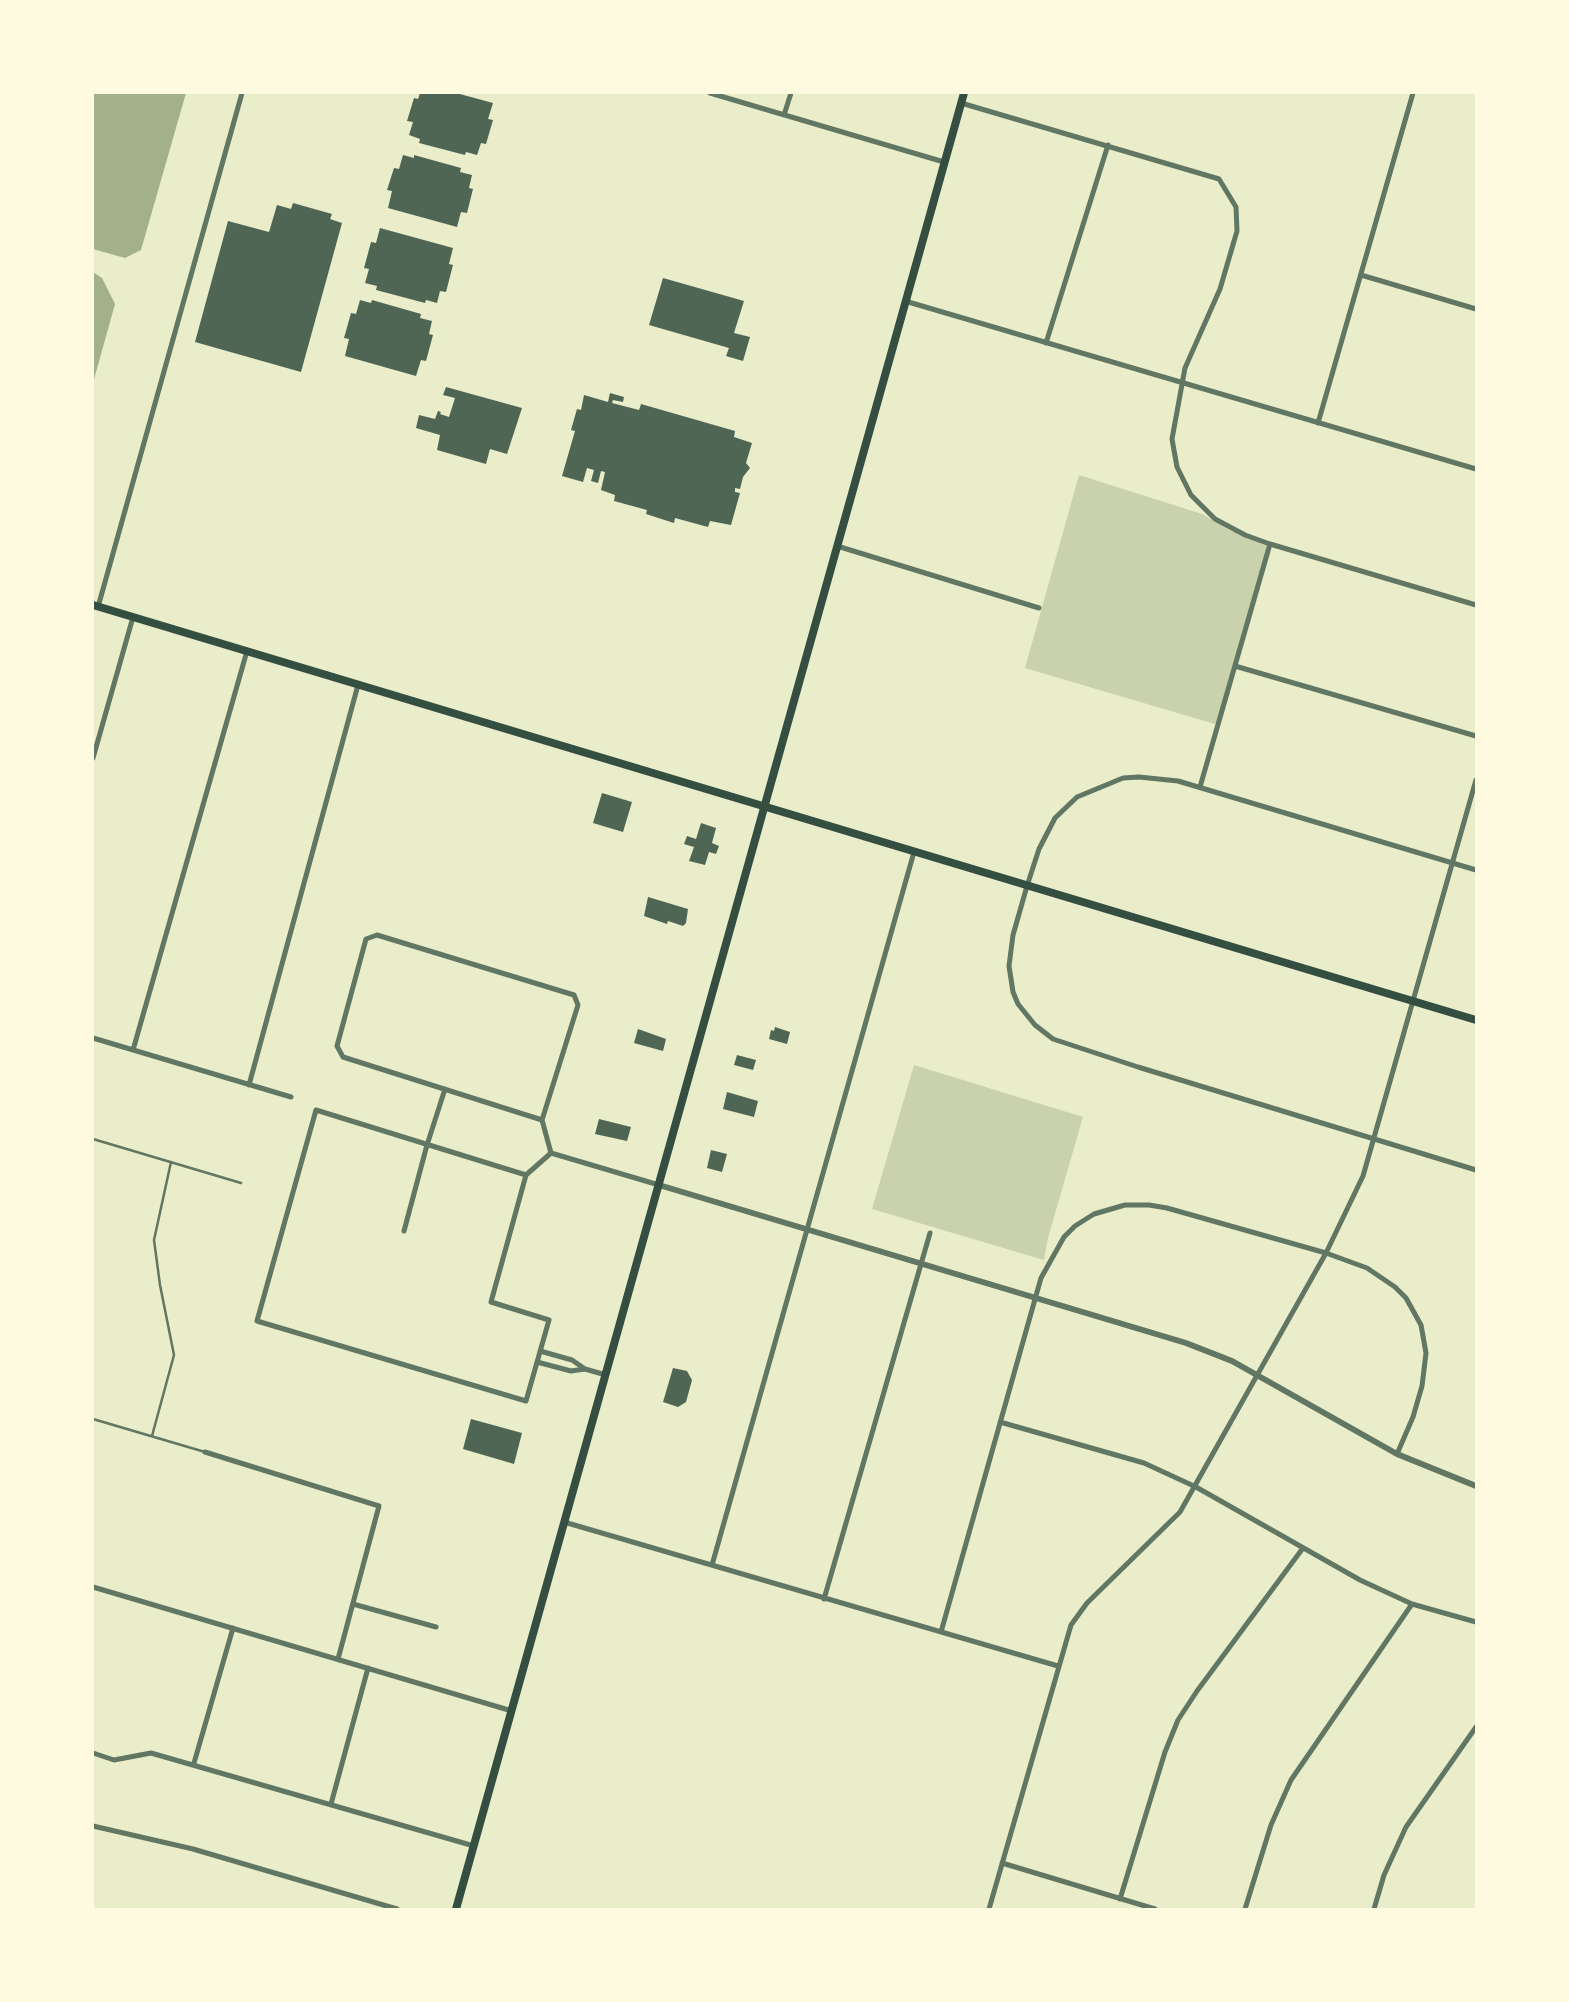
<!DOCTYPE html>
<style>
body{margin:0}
#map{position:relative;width:1569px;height:2002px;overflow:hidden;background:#e9edc9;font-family:"Open Sans",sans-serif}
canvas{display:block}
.frame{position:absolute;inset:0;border:94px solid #fefae0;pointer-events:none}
</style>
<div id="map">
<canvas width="1569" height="2002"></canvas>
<div class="frame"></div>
</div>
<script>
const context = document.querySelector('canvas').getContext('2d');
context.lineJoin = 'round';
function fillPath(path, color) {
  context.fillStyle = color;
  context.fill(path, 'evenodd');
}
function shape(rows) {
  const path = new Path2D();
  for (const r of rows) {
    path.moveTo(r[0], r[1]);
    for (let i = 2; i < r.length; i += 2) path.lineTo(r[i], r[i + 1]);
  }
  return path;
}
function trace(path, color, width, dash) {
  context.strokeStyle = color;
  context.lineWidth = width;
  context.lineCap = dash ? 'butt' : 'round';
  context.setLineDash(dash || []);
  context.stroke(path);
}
const green = shape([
 [1079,475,1202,514,1229,530,1270,544,1218,725,1025,668],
 [914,1065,1083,1117,1048,1238,1044,1260,872,1209]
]);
const water = shape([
 [93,93,186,93,141,250,125,258,93,249],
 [93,272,102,278,115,304,93,383]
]);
const building = shape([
 [420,93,456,93,493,103,488,119,493,120,486,144,481,143,477,155,466,152,465,155,419,143,420,139,409,135,413,122,407,121,414,98,418,99],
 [403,155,414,158,414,155,461,168,460,172,472,175,469,188,473,189,467,213,461,212,457,227,388,208,392,191,387,190,394,168,399,169],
 [293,203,332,214,330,219,342,223,301,372,195,342,228,221,269,232,277,205,291,209],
 [380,228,453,248,449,264,453,265,446,292,440,291,437,303,426,300,425,303,376,290,377,286,365,283,369,269,364,268,371,242,376,243],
 [663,278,744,301,734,333,750,337,743,361,726,356,729,348,649,325],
 [360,300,371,303,372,300,421,314,420,318,432,321,429,334,433,335,426,361,421,360,416,376,345,356,349,339,344,338,351,313,356,314],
 [446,387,522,408,507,454,490,449,486,464,437,450,440,435,416,428,419,415,435,419,438,411,441,412,440,414,449,417,455,398,443,395],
 [610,393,624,397,623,402,613,400,612,403,639,410,641,404,735,431,734,437,752,443,746,463,750,468,743,477,740,489,735,488,735,492,740,493,731,525,710,521,708,527,675,518,674,523,646,514,647,510,614,501,615,495,601,490,605,472,601,471,598,483,591,481,594,470,587,468,583,482,562,476,575,431,571,430,577,409,581,410,584,395,608,402],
 [602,793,632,802,623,832,593,823],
 [701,823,716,828,712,843,719,846,716,854,709,852,705,865,689,861,694,847,684,844,687,836,696,839],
 [648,897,688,909,686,923,683,926,668,921,667,924,644,916],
 [775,1027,790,1032,787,1044,769,1039,771,1030,774,1031],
 [638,1029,666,1039,663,1051,634,1043],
 [737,1055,756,1060,753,1070,734,1065],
 [727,1092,758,1101,754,1117,723,1109],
 [599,1119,631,1127,627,1141,595,1134],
 [711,1150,727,1154,722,1172,707,1168],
 [673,1368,687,1371,692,1380,686,1402,678,1407,663,1402],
 [471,1419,522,1433,514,1464,463,1449]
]);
const service = shape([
 [93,1139,241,1183],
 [93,1419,205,1452],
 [152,1436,174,1355,160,1285,154,1240,171,1162]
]);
const minor = shape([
 [710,93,944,162],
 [961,103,1219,179,1236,207,1237,231,1220,289,1185,368,1172,439,1177,467,1191,495,1215,519,1245,535,1270,544,1476,605],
 [784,115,791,93],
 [1361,275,1476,309],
 [905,301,1476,469],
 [1046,343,1108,145],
 [1318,423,1413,93],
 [837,546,1039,608],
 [98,607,242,93],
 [1235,666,1476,736],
 [93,758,133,617],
 [1200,787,1270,544],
 [1476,870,1178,781,1139,777,1123,778,1077,797,1055,818,1039,849,1027,886,1013,935,1009,966,1013,992,1018,1004,1035,1025,1053,1039,1138,1067,1476,1170],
 [93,1038,291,1097],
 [133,1050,247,651],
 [249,1085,358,685],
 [542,1120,343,1057,337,1046,366,939,377,935,574,995,578,1005,542,1120,551,1153],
 [551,1153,659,1185],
 [526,1175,316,1110,257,1321,526,1401,549,1320,491,1302,526,1175,551,1153],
 [404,1231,427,1145,445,1089],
 [540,1351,572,1360,585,1369,606,1375],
 [537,1362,571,1371,585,1369],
 [1000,1422,1144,1463,1196,1487,1360,1580,1412,1604,1476,1622],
 [205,1452,379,1506,338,1659],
 [564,1522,1058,1666],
 [712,1565,914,852],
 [93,1587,512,1711],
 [824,1599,930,1233],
 [353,1604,436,1627],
 [941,1632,1041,1278,1064,1237,1075,1226,1094,1214,1125,1205,1149,1205,1167,1208,1326,1253,1367,1268,1395,1287,1406,1298,1421,1325,1426,1353,1422,1386,1413,1417,1397,1454],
 [93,1753,114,1760,151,1753,474,1846],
 [194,1763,233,1628],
 [331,1804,368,1668],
 [93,1826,193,1849,397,1909],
 [1002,1863,1155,1909],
 [1120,1899,1165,1752,1178,1720,1197,1691,1303,1548],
 [989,1909,1071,1625,1087,1603,1180,1512,1326,1253,1363,1176,1476,780],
 [1245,1909,1271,1825,1291,1780,1412,1604],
 [1374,1909,1384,1875,1406,1827,1476,1727]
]);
const tertiary = shape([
 [659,1185,1186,1343,1232,1361,1397,1454,1476,1486]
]);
const primary = shape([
 [456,1909,964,93]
]);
const trunk = shape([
 [93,605,1476,1020]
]);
fillPath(green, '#cad2ad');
fillPath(water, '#a3b18a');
fillPath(building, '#4f6655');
trace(service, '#617663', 2.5);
trace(minor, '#617663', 5);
trace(tertiary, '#617663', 6);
trace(primary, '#344e41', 8);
trace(trunk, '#344e41', 8);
</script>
